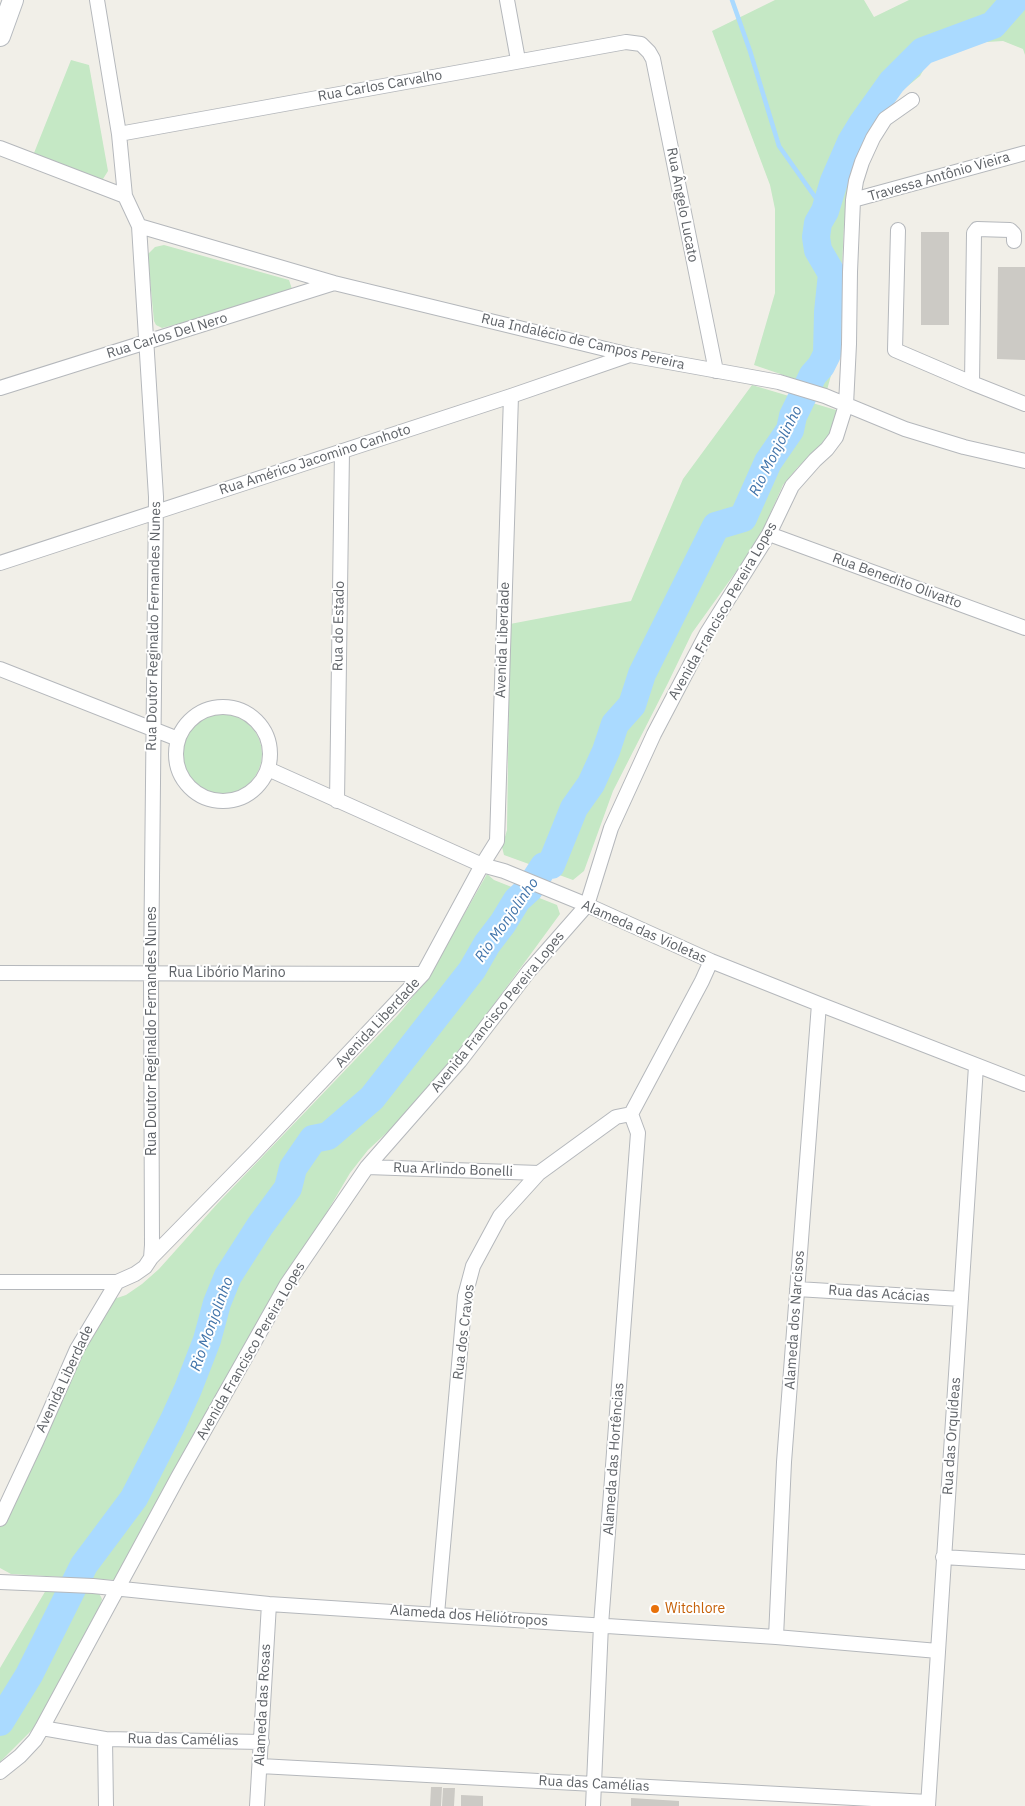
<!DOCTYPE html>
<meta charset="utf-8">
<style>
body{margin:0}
canvas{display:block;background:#f1efe8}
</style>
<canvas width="1025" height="1806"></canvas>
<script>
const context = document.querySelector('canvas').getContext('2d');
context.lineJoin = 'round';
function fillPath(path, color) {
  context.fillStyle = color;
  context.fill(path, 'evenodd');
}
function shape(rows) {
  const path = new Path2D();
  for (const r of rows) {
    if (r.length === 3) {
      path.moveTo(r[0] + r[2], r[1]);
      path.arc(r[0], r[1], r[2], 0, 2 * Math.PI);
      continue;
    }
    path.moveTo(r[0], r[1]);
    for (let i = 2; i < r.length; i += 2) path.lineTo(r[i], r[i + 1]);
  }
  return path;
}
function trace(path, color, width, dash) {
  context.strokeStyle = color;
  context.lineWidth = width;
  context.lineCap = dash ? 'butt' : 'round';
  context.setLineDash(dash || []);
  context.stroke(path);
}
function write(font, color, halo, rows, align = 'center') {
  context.font = font + ' "IBM Plex Sans",sans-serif';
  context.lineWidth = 4;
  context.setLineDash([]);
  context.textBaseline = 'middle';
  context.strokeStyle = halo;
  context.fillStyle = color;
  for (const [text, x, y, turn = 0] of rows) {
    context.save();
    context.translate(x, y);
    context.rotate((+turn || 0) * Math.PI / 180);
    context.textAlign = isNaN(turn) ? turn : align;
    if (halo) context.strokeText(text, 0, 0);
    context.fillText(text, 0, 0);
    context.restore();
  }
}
const green = shape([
 [775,0,864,0,874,17,909,0,1025,0,1025,55,1023,49,1003,41,970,43,931,56,920,76,898,94,875,118,856,151,844,225,838,350,827,390,754,365,775,293,775,209,770,185,712,31],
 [71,60,89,65,108,171,103,179,94,181,32,158],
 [164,245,289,280,292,289,289,296,162,328,156,325,154,321,148,259,148,254,155,247],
 [752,385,836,410,836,420,830,434,819,448,798,467,783,485,758,541,692,633,668,683,613,791,584,871,573,880,504,855,502,847,507,830,510,624,631,601,683,479],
 [222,754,40],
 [487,874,494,880,557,905,560,914,481,1022,409,1112,368,1150,350,1173,297,1263,115,1580,11,1574,0,1568,0,1526,106,1304,114,1299,126,1295,142,1284,159,1269,218,1203,398,1015,428,978],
 [46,1590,98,1591,102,1599,98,1614,34,1728,0,1762,0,1668]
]);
const stream = shape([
 [732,0,750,51,779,146,825,211]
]);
const river = shape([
 [0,1722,29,1675,84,1565,134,1498,173,1422,188,1389,207,1340,217,1303,228,1276,260,1226,288,1188,293,1168,313,1139,328,1136,372,1098,472,970,487,944,503,923,517,900,529,889,544,866,551,865,574,808,591,784,606,751,615,724,632,705,642,674,716,526,743,518,768,462,790,430,793,416,813,375,821,366,827,354,828,312,832,274,818,250,816,237,818,223,825,211,834,181,851,142,862,124,892,82,923,51,993,25,1015,0]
]);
const building = shape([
 [921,232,949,232,949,325,921,325],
 [998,267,1025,267,1025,360,997,359],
 [431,1787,442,1787,441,1806,430,1806],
 [443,1788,455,1788,454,1806,442,1806],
 [461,1795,483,1796,483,1806,461,1806],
 [631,1798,679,1801,679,1806,631,1806]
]);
const street = shape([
 [97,0,119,134,125,196,139,226,156,497,151,973,152,1245,151,1258],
 [507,0,518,60],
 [119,134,626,42,641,44,649,52,653,59,716,371],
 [0,148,125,196],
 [853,200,1025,153],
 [139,226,334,283,630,355,779,382,825,396,905,429,964,447,1025,461],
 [898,230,895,350,972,383,1025,404],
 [972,383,974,233,977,229,1010,230,1014,234,1014,241],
 [0,388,334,283],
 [769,534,1025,628],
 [0,563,511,396,630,355],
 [0,669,178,739],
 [223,754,47],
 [268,769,482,865,504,871,587,905,711,961,819,1004,1025,1084],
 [337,801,342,451],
 [0,973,423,974],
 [367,1167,539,1173],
 [0,1282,117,1282],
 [797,1289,961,1299],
 [0,1519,37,1440,77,1349,117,1282,135,1274,145,1267,151,1258,255,1152,423,974,482,865,497,841,511,396],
 [943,1557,1025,1562],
 [0,1582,93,1586,269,1604,776,1637,938,1651],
 [437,1614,465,1296,473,1266,500,1216,539,1173,616,1117,631,1114,702,981,711,961],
 [776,1637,784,1462,819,1004],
 [42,1728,105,1739,106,1806],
 [105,1739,262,1742],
 [260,1766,928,1802],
 [0,1772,20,1756,35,1740,42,1728,178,1477,287,1284,367,1167,460,1061,529,971,587,905,611,828,654,734,707,633,769,534,792,486,815,460,827,449,836,437,846,405,849,344,850,272,853,200,856,181,862,162,873,138,885,119,912,100],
 [257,1806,269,1604],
 [593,1806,601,1625,638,1133,631,1114],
 [928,1806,976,1066]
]);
const secondary = shape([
 [0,36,13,0]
]);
const markers = [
 [655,1609,5,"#e8710a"]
];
const streetNames = [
 ["Rua Carlos Carvalho",380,86,-10],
 ["Travessa Antônio Vieira",939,177,-16],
 ["Rua Ângelo Lucato",682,205,79],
 ["Rua Carlos Del Nero",167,336,-17],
 ["Rua Indalécio de Campos Pereira",583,342,13],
 ["Rua Américo Jacomino Canhoto",315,460,-18],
 ["Rua Benedito Olivatto",897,581,20],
 ["Avenida Francisco Pereira Lopes",723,611,-60],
 ["Rua Doutor Reginaldo Fernandes Nunes",154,626,-89],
 ["Rua do Estado",339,626,-89],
 ["Avenida Liberdade",503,640,-88],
 ["Alameda das Violetas",644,932,24],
 ["Rua Libório Marino",227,973],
 ["Avenida Francisco Pereira Lopes",498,1012,-51],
 ["Avenida Liberdade",378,1023,-47],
 ["Rua Doutor Reginaldo Fernandes Nunes",152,1031,-90],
 ["Rua Arlindo Bonelli",453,1170,2],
 ["Rua das Acácias",879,1294,4],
 ["Alameda dos Narcisos",795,1320,-86],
 ["Rua dos Cravos",464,1332,-83],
 ["Avenida Francisco Pereira Lopes",251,1351,-60],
 ["Avenida Liberdade",65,1379,-65],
 ["Rua das Orquídeas",952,1436,-86],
 ["Alameda das Hortências",614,1459,-86],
 ["Alameda dos Heliótropos",469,1616,4],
 ["Alameda das Rosas",263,1705,-87],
 ["Rua das Camélias",183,1740,1],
 ["Rua das Camélias",594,1784,3]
];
const foodNames = [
 ["Witchlore",665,1609]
];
const waterNames = [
 ["Rio Monjolinho",776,451,-63],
 ["Rio Monjolinho",507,920,-55],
 ["Rio Monjolinho",212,1324,-70]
];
fillPath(green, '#c5e8c5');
trace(stream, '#aadaff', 4.5);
trace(river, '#aadaff', 28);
fillPath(building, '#cccac5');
trace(street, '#b5b8bc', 16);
trace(secondary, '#b6babf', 22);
trace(street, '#fff', 14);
trace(secondary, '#fff', 20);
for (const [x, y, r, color] of markers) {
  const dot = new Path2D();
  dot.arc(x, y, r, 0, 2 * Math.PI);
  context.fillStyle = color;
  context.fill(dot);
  trace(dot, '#fff', 2);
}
write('14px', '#5f6368', '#fff', streetNames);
write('14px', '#c56008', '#fff', foodNames, 'left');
write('italic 15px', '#4174aa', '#fff', waterNames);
</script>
